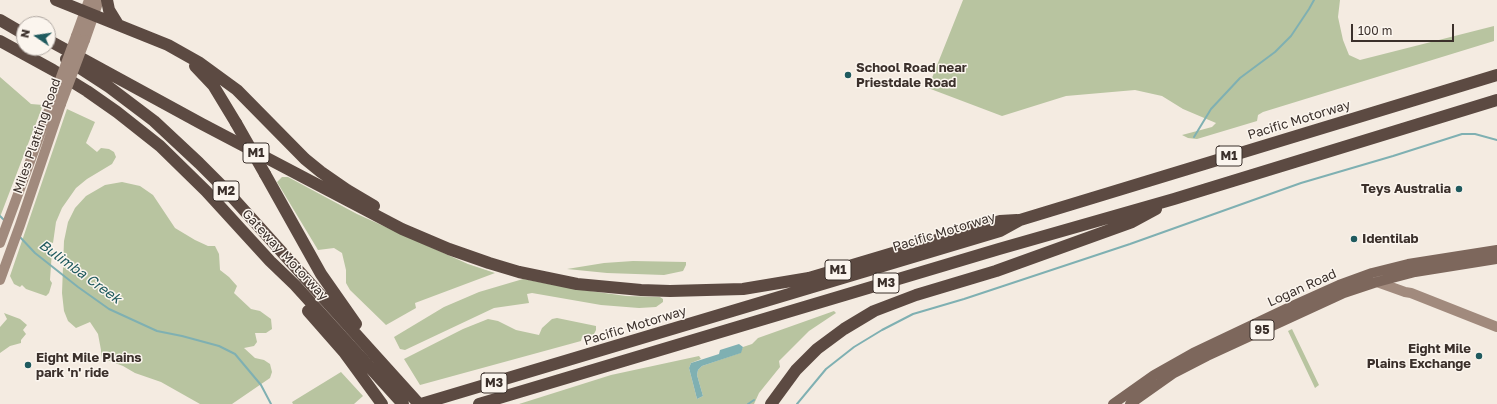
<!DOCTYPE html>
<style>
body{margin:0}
#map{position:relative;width:1497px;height:404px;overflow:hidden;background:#f4ebe1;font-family:"Golos Text",sans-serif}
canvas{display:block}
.north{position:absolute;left:16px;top:16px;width:40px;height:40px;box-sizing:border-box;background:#fbf5ee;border:1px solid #aea6a0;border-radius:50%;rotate:283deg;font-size:11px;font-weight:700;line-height:16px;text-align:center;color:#3b302b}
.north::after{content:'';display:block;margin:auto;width:14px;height:18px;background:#1f5a5e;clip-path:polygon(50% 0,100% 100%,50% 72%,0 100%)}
.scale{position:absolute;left:1351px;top:24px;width:103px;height:18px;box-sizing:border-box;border:2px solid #3b302b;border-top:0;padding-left:5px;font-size:12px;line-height:14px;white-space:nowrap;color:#3b302b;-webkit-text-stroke:3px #fbf5ee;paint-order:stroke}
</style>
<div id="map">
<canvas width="1497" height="404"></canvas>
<div class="north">N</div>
<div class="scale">100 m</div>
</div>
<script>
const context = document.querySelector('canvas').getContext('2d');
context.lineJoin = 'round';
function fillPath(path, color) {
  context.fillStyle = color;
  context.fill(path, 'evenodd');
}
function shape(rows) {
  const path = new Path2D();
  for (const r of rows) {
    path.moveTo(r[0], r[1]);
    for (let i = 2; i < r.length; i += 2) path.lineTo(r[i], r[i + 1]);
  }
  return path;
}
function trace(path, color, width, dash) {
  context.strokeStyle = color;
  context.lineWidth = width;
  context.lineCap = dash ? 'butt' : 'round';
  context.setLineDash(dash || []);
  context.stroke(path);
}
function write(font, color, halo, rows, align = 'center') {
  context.font = font + ' "Golos Text",sans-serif';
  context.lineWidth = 3;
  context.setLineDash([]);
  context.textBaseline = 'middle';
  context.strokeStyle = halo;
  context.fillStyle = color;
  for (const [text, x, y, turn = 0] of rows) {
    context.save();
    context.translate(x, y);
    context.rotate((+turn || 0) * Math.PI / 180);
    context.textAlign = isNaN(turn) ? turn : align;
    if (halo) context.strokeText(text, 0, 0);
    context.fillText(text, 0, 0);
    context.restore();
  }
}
const green = shape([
 [963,0,1340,0,1338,17,1343,40,1349,55,1360,60,1494,26,1494,41,1263,112,1258,115,1257,121,1197,139,1188,138,1182,135,1212,127,1216,123,1183,109,1162,96,1135,90,1066,96,1002,116,928,88],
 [0,77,31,104,43,105,0,217],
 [67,109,95,122,86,143,97,152,101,148,109,149,114,152,116,157,112,164,87,179,76,188,62,208,56,222,53,243,47,241,47,246,52,251,50,280,52,283,49,293,46,296,26,289,22,285,20,287,14,284,10,276],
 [282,177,288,177,357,214,468,264,495,273,415,303,416,308,386,325,350,290,346,283,346,270,342,253,334,248,318,250,277,182],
 [122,182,140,186,153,195,175,228,195,240,208,246,215,246,219,254,220,270,229,277,237,286,234,293,251,309,260,311,271,319,272,329,266,333,255,333,257,342,254,346,244,348,255,358,264,360,270,364,272,372,270,378,232,404,200,404,161,382,135,373,123,366,102,358,101,354,101,350,98,334,90,322,76,328,68,321,64,311,62,293,64,241,68,222,75,208,86,196,105,185],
 [633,261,686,262,686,265,683,271,664,275,607,273,567,269,604,263],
 [523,279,576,289,626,296,660,297,663,299,663,302,656,307,639,308,601,305,532,293,527,294,529,303,494,308,405,350,400,349,394,337,444,307,479,292],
 [834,311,836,313,809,331,779,361,780,367,759,393,754,404,519,404,611,375,699,356,701,359,691,363,689,368,697,399,703,396,697,375,698,370,702,366,740,353,743,347,752,344,758,338],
 [4,313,20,319,27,325,23,330,26,334,21,340,21,343,10,346,0,353,0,327,7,319],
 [557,318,596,326,596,330,594,334,582,337,581,341,420,385,404,359,463,329,488,319,498,321,516,330,539,335,542,328,552,319],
 [1292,329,1319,385,1315,388,1288,331],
 [341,372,363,396,354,404,293,404,292,402]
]);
const water = shape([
 [739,344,743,347,741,353,702,366,698,370,697,375,703,396,697,399,689,368,691,363,719,354,720,350]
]);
const stream = shape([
 [1194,137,1211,109,1240,78,1275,52,1291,36,1309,9,1314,0],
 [0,216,5,221],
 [19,236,35,253,78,287,109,309,157,331,182,336,219,346,235,354,261,385,271,404],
 [748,404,754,400],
 [797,404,826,369,854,347,882,330,913,314,964,299,1130,244,1301,183,1393,156,1462,134,1475,134,1497,140]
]);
const secondary = shape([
 [76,36,89,0],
 [85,40,99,0],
 [0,243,53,99],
 [0,280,20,225,61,104],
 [1377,282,1405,292,1411,293,1497,327]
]);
const primary = shape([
 [1113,404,1154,375,1193,353,1290,307,1339,285,1372,273,1408,264,1497,250],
 [1130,404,1174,373,1207,356,1344,293,1377,282,1415,272,1497,259]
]);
const highway = shape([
 [56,0,168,45,200,63,237,90,305,159,321,172,347,190,374,206],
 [107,0,109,10,117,23],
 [0,20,24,34],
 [48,40,202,124,402,229,449,249,489,263,519,272,577,284,641,290,670,291,743,289,809,278,1000,221,1017,220],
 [0,41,53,70,87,91,117,112,160,146,206,191,270,261,295,285,403,404],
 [66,59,109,87,154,121,199,163,224,188,419,404],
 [195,66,213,85,236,123],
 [265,174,321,274,356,324],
 [308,311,344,352,382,404],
 [421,404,1000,231,1020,220,1497,75],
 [479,404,999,249,1174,199,1497,100],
 [771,404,796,370,817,349,844,329,874,311,916,295,996,271,1132,222,1156,209]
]);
const secondaryBridge = shape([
 [53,99,76,36],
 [61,104,85,40]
]);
const highwayBridge = shape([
 [236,123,265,174]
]);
const markers = [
 [848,75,4,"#1f5a5e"],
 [1459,189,4,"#1f5a5e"],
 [1354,239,4,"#1f5a5e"],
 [1479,356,4,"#1f5a5e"],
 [28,365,4,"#1f5a5e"]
];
const shields = [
 [256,153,26],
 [1229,156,26],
 [226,191,26],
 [838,270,26],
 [886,283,26],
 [1262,330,24],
 [494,383,26]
];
const shieldNames = [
 ["M1",256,153],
 ["M1",1229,156],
 ["M2",226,191],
 ["M1",838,270],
 ["M3",886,283],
 ["95",1262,330],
 ["M3",494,383]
];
const poiNames = [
 ["School Road near",856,68],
 ["Priestdale Road",856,83],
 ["Teys Australia",1451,189,"right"],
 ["Identilab",1362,239],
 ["Eight Mile",1471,349,"right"],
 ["Plains Exchange",1471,364,"right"],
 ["Eight Mile Plains",36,358],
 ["park 'n' ride",36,373]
];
const streetNames = [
 ["Pacific Motorway",1299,120,-17],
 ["Miles Platting Road",37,136,-71],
 ["Pacific Motorway",944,232,-17],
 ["Gateway Motorway",285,255,47],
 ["Logan Road",1302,288,-24],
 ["Pacific Motorway",635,326,-17]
];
const waterNames = [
 ["Bulimba Creek",80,272,36]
];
fillPath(green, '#b8c4a0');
fillPath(water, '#7fb0b2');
trace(stream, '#7fb0b2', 2);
trace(secondary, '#a18a7d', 10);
trace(primary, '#7d675c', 10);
trace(highway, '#5c4a42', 12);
trace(secondaryBridge, '#a18a7d', 10);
trace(highwayBridge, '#5c4a42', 12);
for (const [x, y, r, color] of markers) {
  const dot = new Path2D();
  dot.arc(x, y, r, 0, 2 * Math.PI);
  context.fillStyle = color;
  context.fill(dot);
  trace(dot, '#fbf5ee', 1.5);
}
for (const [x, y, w] of shields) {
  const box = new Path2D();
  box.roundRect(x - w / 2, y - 10, w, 20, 3);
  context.fillStyle = '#fbf5ee';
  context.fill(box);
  trace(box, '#3b302b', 1);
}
write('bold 12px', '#3b302b', null, shieldNames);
write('bold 13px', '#3b302b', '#fbf5ee', poiNames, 'left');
write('13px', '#3b302b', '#fbf5ee', streetNames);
write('italic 14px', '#1f5a5e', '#fbf5ee', waterNames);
</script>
